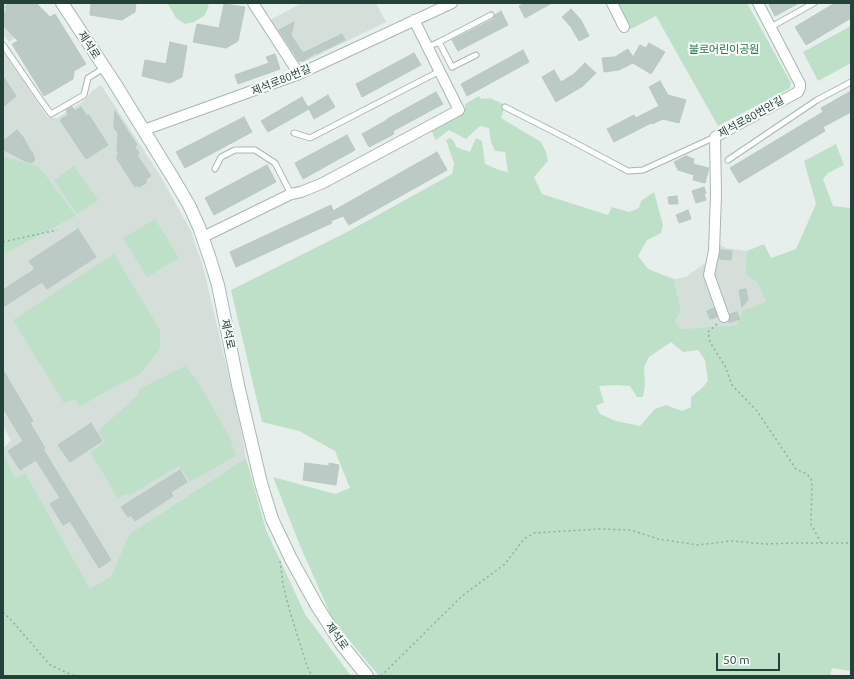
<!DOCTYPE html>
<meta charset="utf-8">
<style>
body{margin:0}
#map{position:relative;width:854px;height:679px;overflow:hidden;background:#e6efeb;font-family:Ubuntu,sans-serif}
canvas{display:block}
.frame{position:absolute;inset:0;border:4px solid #24423a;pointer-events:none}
.scale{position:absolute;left:716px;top:653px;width:64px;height:18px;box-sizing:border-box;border:2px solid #24423a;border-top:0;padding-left:5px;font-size:12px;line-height:14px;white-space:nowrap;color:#24423a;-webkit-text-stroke:3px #f7fbf9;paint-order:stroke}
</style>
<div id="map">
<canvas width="854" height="679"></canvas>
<div class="frame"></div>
<div class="scale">50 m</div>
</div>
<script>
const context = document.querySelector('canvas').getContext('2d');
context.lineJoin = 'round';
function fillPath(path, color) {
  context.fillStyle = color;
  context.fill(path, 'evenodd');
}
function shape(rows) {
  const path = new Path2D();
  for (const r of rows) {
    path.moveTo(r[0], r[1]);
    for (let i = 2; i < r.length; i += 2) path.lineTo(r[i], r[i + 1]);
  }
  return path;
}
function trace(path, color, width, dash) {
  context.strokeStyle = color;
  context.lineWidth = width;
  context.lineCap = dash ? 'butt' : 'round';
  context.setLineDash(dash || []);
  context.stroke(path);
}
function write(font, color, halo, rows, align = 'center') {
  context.font = font + ' Ubuntu,"Noto Sans KR",sans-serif';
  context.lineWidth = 4;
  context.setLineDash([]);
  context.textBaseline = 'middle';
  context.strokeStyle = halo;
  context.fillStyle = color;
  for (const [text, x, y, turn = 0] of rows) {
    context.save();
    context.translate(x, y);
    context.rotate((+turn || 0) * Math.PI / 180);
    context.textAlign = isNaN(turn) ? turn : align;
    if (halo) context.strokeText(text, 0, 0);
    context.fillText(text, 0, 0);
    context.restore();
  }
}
const built = shape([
 [3,3,13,3,33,26,9,42,3,34],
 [302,3,376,3,386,22,304,62,298,62,270,20],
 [3,52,48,118,57,118,84,101,93,90,101,85,158,172,191,231,204,270,240,425,246,458,129,534,111,576,90,590,25,472,15,478,3,451,3,448,11,441,3,425,3,255,76,216,3,156],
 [718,242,722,246,726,248,747,251,745,274,758,283,767,302,743,310,736,325,681,329,675,321,681,311,674,279,686,277,708,261]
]);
const green = shape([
 [169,3,209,3,208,8,204,16,194,22,185,24,176,18,168,4],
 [617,3,747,3,791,83,790,88,718,126,656,16,631,29],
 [851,26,851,63,818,81,803,52],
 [479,96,481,99,490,98,505,105,501,118,541,142,546,152,548,161,534,177,542,194,608,215,612,207,629,212,639,208,641,201,654,192,663,225,661,233,647,240,638,256,648,269,674,279,681,311,675,321,681,329,736,325,743,310,766,302,758,283,745,274,747,251,764,244,771,258,796,249,816,204,804,161,836,144,844,165,828,173,823,179,833,206,851,208,851,671,832,668,830,676,379,676,334,622,301,548,273,477,335,494,350,488,335,451,299,431,262,422,231,290,349,231,452,174,454,163,446,140,450,138,454,141,456,147,470,152,476,138,482,141,485,164,499,170,508,172,505,152,495,151,491,142,489,128,480,126,466,139,449,130,436,140,431,130,465,111,465,104],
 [671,342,683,352,698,350,705,360,708,381,701,389,691,397,691,407,682,411,666,405,655,409,640,426,616,421,600,414,596,406,604,402,599,386,617,385,630,386,637,397,643,397,645,385,644,367,649,357],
 [3,156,39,167,76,216,3,255],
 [74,166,98,200,77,214,54,180],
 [155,219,179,258,147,277,123,238],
 [114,254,160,330,160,349,141,373,96,397,80,407,75,399,64,403,13,320],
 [185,366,197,380,212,406,230,438,236,456,190,482,179,466,128,496,126,494,118,498,90,452,105,442,98,431,139,394,139,389],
 [3,451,15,478,25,472,90,589,111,576,129,534,246,458,266,530,305,614,351,676,3,676]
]);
const building = shape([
 [9,3,36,3,50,17,55,14,86,64,74,71,73,79,44,96,12,44,18,41,3,25,3,13,7,10,5,7,9,3],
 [91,3,136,3,135,12,122,20,90,15,91,3],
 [526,3,552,3,525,18,519,6,526,3],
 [773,3,799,3,775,16,769,5,773,3],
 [835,3,851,3,851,18,806,45,795,27,835,3],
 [224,4,245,7,238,41,226,48,193,42,197,24,219,28,224,4],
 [571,9,581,20,589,36,579,41,571,27,562,17,571,9],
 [501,11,508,25,458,51,452,40,493,19,495,15,501,11],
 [294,22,291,35,303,53,342,34,345,40,316,54,316,53,303,61,299,61,279,30,294,22],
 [170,42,187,46,182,77,170,83,142,76,145,60,166,64,170,42],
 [649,43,665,52,651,74,633,63,619,70,604,72,602,58,615,57,628,49,633,57,640,45,646,48,649,43],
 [523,50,529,62,467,96,461,84,523,50],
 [414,53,421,65,362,97,356,84,414,53],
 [275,54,280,69,238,84,235,75,269,63,266,57,275,54],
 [585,63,596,73,583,86,556,102,542,77,554,70,561,82,574,74,585,63],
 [3,76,16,96,3,107,3,76],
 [660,81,668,95,686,100,679,123,663,119,652,124,651,123,614,142,607,129,634,115,636,118,659,106,649,87,660,81],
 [851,91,851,112,823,127,825,131,739,183,730,168,823,112,821,108,851,91],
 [436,92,443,104,393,131,394,134,369,147,362,134,387,120,387,119,436,92],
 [328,95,335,107,314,119,308,107,328,95],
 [302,97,309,109,268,132,261,121,302,97],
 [72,107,75,111,81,107,87,116,89,115,108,145,86,159,60,120,68,115,66,110,72,107],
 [115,111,137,145,135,147,139,153,137,155,151,176,146,179,146,183,139,187,138,185,135,187,117,159,117,155,119,154,117,151,118,133,114,128,114,123,115,111],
 [244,117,252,132,185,168,176,152,244,117],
 [17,130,23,137,31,152,32,151,35,160,32,163,25,161,4,150,3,147,3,141,17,130],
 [347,135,355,150,303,179,295,163,347,135],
 [437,152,447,170,349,225,343,216,331,221,332,223,236,267,230,252,331,205,333,211,437,152],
 [686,156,694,159,693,164,709,168,705,183,693,180,694,175,678,170,674,162,686,156],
 [267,165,276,182,214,215,205,198,267,165],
 [704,187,706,193,704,194,706,200,696,203,692,191,704,187],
 [677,196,678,204,669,204,668,197,677,196],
 [688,210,691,219,679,223,676,215,688,210],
 [78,229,96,257,47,289,42,282,3,307,3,290,35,269,29,261,78,229],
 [721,250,732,251,731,260,719,259,721,250],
 [746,289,748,300,742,307,739,290,746,289],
 [714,308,717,317,710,319,707,311,714,308],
 [737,312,740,319,729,323,729,321,730,318,730,314,737,312],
 [3,370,33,421,30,423,45,448,43,449,111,560,99,568,70,521,63,525,50,504,60,498,36,460,20,470,8,451,23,441,3,408,3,370],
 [91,423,102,441,70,462,58,445,91,423],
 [305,463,329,466,329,463,339,465,336,485,303,480,305,463],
 [180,470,187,482,171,492,173,496,135,521,131,515,128,517,121,507,180,470]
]);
const path = shape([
 [3,242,57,230],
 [717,324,708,332,710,342,725,366,732,385,757,411,796,469,807,474,812,481,811,524,821,543],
 [280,561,283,585,290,612,307,666,312,676],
 [3,612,12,621,50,665,74,676],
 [381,676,462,596,505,564,524,539,534,533,599,529,631,530,658,539,698,545,731,541,766,544,793,543,851,543]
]);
const lane = shape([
 [771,27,814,3],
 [439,42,491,15],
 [3,45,40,99,51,114,84,95,88,78,104,68],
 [428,47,439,42,452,67,476,55],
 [505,107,566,138,628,171,643,170,715,137],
 [294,133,310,138,440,71],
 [728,160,817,100,851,82],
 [215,169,221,157,235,150,255,150,275,163,291,194]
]);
const street = shape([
 [253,3,299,74],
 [612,3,624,27],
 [144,130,299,74,452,3],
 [203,237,291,194,301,192,323,183,459,110,414,20],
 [724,317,709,275,714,251,716,194,715,137,798,92,800,88,800,84,758,3]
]);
const secondary = shape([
 [62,3,114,82,173,178,189,205,199,227,210,259,218,285,238,385,261,483,272,519,291,559,317,606,342,645,367,676]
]);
const streetNames = [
 ["제석로",89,45,57],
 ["제석로80번길",281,80,-22],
 ["제석로80번안길",751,117,-29],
 ["제석로",228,334,78],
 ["제석로",337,636,55]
];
const parkNames = [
 ["불로어린이공원",724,49]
];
fillPath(built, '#d4dfda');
fillPath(green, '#bfe0c8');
fillPath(building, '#bbcac4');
trace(building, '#b8c9c2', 1);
trace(lane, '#a8b8b2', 7);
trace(street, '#a8b8b2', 12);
trace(secondary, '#a4bbb3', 14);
trace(path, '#86b3a5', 1.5, [2, 3]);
trace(lane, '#fff', 5);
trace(street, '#fff', 10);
trace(secondary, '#fff', 12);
write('11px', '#24423a', '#f7fbf9', streetNames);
write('11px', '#2d7a4b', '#f7fbf9', parkNames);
</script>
